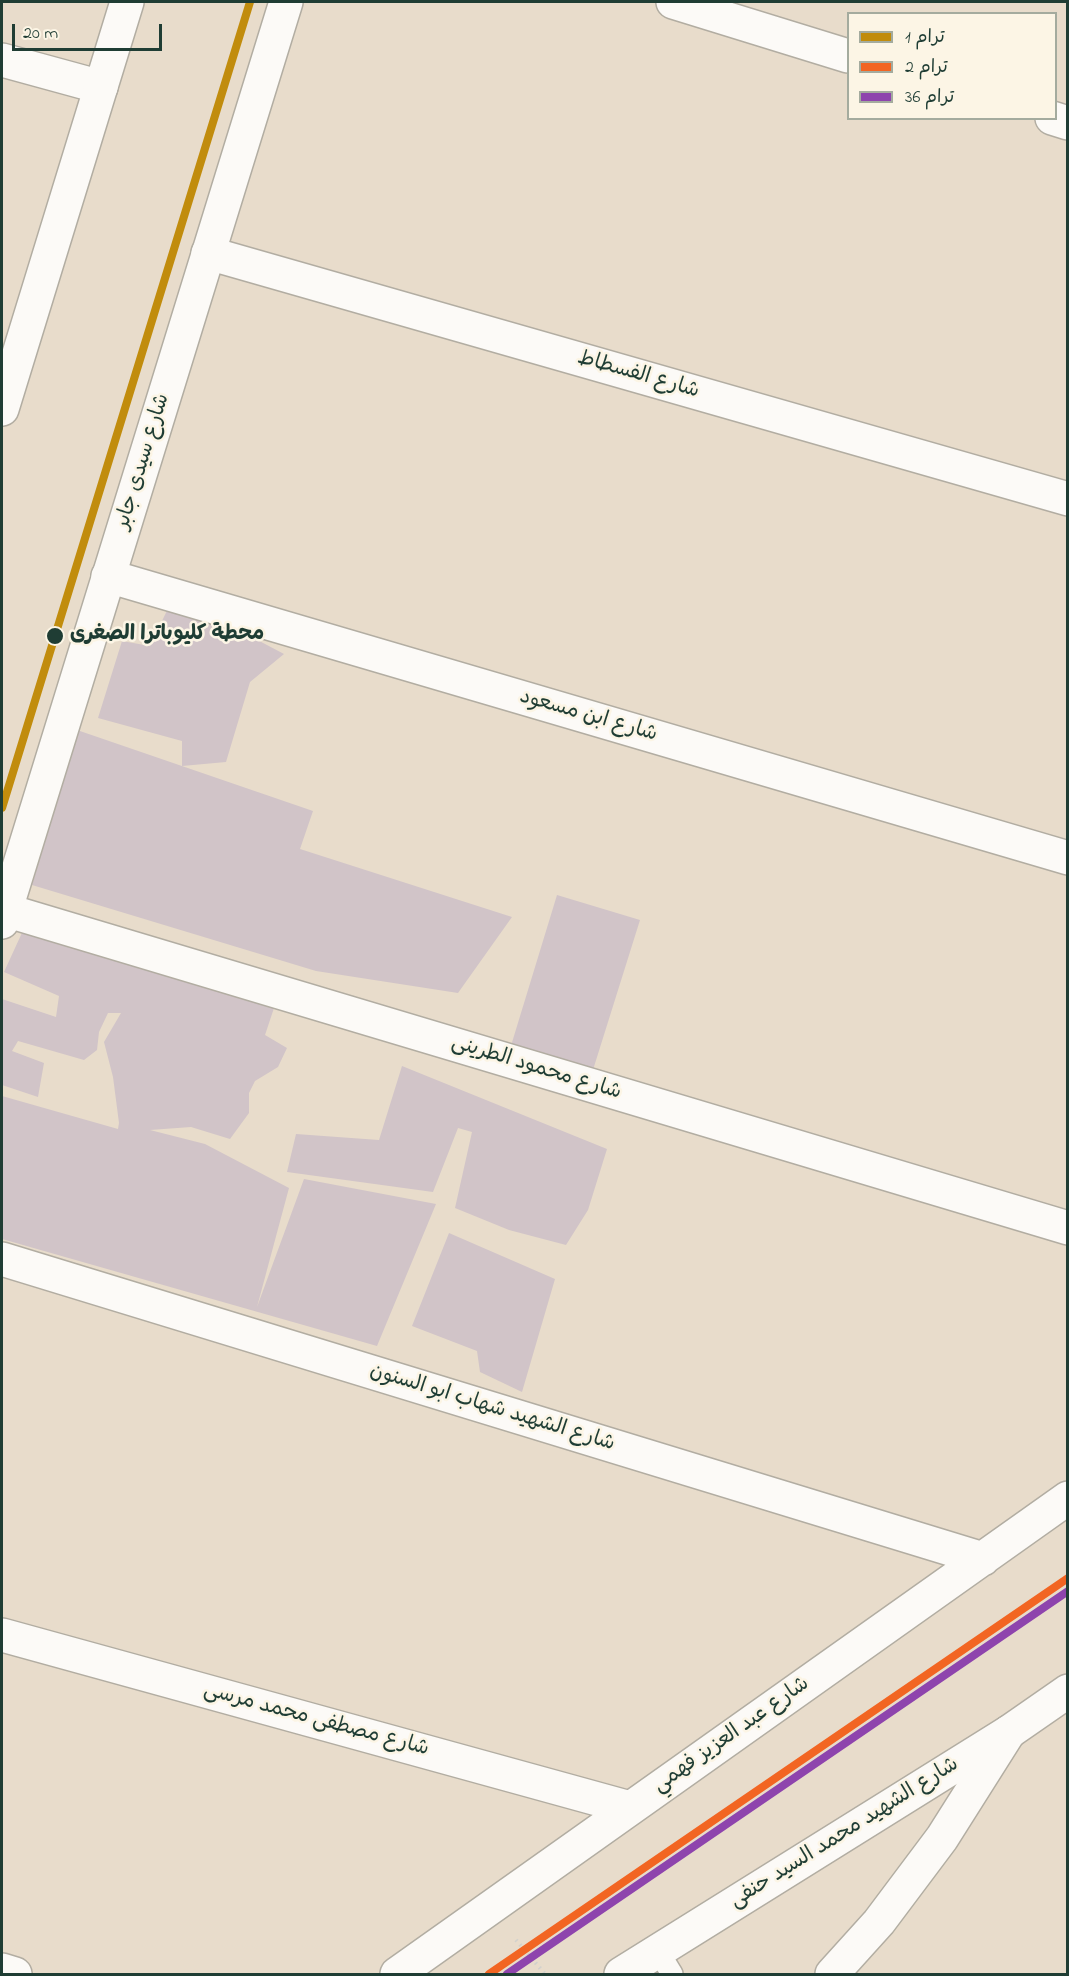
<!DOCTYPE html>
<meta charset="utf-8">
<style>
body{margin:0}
#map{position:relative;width:1069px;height:1976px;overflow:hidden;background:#e8dccb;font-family:"Indie Flower","Playpen Sans Arabic",sans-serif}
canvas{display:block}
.frame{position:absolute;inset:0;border:3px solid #1f3d34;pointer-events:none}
.legend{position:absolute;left:847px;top:12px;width:210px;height:108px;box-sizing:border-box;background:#fcf5e5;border:2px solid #a4ab9e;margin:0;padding:8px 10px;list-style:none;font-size:18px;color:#1f3d34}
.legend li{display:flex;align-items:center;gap:12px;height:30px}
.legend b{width:30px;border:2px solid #a4ab9e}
.scale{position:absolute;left:12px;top:24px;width:150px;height:27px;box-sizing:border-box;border:3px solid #1f3d34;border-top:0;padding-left:8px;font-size:18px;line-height:21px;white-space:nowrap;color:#1f3d34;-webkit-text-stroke:4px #fcf5e5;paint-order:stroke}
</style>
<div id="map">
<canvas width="1069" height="1976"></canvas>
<div class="frame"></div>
<ul class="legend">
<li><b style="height:8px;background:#c18c0d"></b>ترام 1</li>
<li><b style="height:8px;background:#f26522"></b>ترام 2</li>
<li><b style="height:8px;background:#8e44ad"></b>ترام 36</li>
</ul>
<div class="scale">20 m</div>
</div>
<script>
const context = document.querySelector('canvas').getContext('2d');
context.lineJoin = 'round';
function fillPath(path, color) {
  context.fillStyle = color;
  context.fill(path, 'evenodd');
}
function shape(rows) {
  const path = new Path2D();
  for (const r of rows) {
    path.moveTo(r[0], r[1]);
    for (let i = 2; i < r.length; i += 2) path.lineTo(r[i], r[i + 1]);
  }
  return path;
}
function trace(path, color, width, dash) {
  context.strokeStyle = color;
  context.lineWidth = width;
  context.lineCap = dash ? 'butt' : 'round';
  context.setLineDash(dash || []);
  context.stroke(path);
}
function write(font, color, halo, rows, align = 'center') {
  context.font = font + ' "Indie Flower","Playpen Sans Arabic",sans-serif';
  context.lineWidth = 5;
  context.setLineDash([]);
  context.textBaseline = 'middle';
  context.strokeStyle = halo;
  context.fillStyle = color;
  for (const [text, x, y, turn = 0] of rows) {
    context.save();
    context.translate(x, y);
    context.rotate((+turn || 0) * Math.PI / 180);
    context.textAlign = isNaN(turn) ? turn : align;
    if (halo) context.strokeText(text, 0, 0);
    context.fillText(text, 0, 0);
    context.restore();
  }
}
const building = shape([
 [174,596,284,654,250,682,226,762,182,766,182,741,98,718,122,641,150,646],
 [77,730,313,811,300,849,512,917,458,993,316,971,32,885],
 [557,895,640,920,592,1073,510,1049],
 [26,924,276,1002,265,1035,287,1048,278,1067,255,1081,249,1093,249,1113,230,1139,191,1127,150,1130,205,1144,289,1188,257,1307,304,1179,436,1204,377,1346,2,1239,2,1096,118,1129,119,1123,113,1077,104,1042,121,1013,108,1013,99,1032,97,1050,84,1060,18,1041,12,1051,44,1063,38,1097,2,1085,2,999,56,1017,59,996,4,972],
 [402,1066,607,1149,588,1210,566,1245,509,1230,455,1208,472,1132,458,1128,433,1192,287,1172,296,1134,379,1140],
 [449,1233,555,1279,522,1392,480,1372,477,1351,412,1326]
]);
const path = shape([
 [516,1940,545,1974]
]);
const service = shape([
 [658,1951,672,1974]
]);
const minor = shape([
 [673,2,848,56],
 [2,60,101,87],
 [1052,118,1068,123],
 [208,253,1068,499],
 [108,576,1068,858],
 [5,910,1068,1228],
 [2,1259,983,1559],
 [2,1635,630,1808],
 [2,1970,15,1974],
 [397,1974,1068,1498],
 [832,1974,879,1922,942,1838,1009,1732]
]);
const tertiary = shape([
 [2,409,127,2],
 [2,922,286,2],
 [621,1974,1009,1732,1068,1691]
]);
const tram1 = shape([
 [2,808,250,2]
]);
const tram2 = shape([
 [489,1974,1068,1578]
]);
const tram3 = shape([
 [507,1974,1068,1591]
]);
const markers = [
 [55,636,9,"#1f3d34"]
];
const streetNames = [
 ["شارع الفسطاط",638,376,16],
 ["شارع سيدى جابر",144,462,-73],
 ["شارع ابن مسعود",588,717,16],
 ["شارع محمود الطرينى",536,1069,17],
 ["شارع الشهيد شهاب ابو السنون",492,1409,17],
 ["شارع مصطفى محمد مرسى",316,1721,15],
 ["شارع عبد العزيز فهمي",732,1736,-35],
 ["شارع الشهيد محمد السيد حنفى",845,1834,-32]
];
const stopNames = [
 ["محطة كليوباترا الصغرى",70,636]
];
fillPath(building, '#d1c4c8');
trace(service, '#b2ada2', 24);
trace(minor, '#b2ada2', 36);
trace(tertiary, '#b2ada2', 36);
trace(path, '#d2d1cc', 4, [1.5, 4.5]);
trace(service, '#fcfaf7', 21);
trace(minor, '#fcfaf7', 33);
trace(tertiary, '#fcfaf7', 33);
trace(tram1, '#c18c0d', 8);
trace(tram2, '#f26522', 8);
trace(tram3, '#8e44ad', 8);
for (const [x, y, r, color] of markers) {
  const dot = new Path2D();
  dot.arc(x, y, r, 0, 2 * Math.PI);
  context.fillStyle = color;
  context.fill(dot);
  trace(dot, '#fcf5e5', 2);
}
write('21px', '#1f3d34', '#fcf5e5', streetNames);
write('bold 21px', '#1f3d34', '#fcf5e5', stopNames, 'left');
</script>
